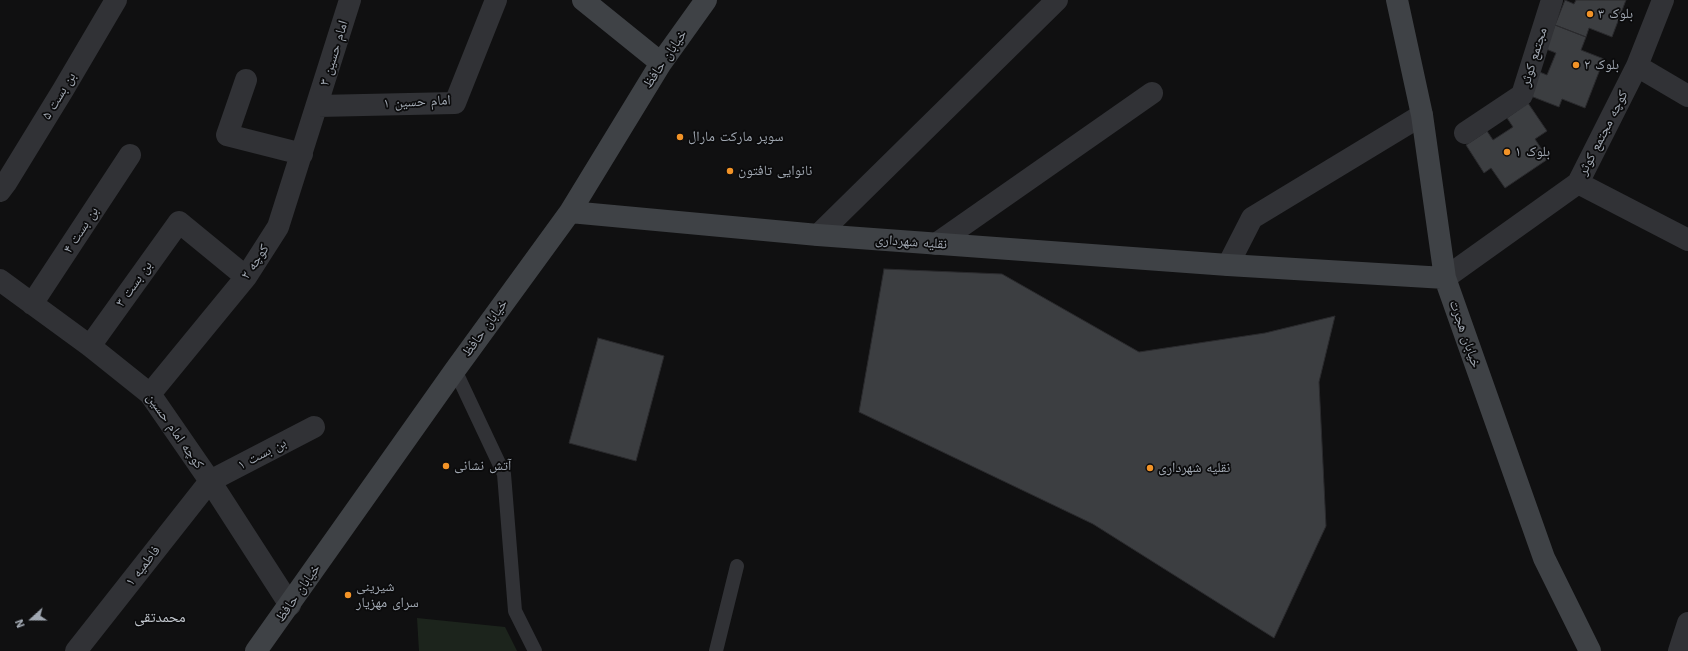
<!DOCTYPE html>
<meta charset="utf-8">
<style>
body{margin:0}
#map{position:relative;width:1688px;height:651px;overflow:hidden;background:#101011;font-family:"Work Sans",sans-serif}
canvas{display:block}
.north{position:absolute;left:12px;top:599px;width:40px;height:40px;-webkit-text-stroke:3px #0b0b0c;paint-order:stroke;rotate:249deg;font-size:11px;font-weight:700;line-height:16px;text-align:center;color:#a1a8b2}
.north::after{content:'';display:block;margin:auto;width:14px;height:18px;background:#a1a8b2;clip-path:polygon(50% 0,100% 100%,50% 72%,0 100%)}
</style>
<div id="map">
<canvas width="1688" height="651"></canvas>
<div class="north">N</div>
</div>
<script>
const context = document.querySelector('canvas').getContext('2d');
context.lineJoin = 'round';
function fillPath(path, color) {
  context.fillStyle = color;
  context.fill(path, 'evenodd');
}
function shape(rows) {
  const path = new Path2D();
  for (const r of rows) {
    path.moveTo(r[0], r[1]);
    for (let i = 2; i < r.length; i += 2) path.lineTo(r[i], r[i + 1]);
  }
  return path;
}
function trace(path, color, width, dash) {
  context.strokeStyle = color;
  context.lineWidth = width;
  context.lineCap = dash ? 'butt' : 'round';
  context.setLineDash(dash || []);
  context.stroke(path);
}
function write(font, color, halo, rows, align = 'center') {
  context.font = font + ' "Work Sans","Noto Naskh Arabic",sans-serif';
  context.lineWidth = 3.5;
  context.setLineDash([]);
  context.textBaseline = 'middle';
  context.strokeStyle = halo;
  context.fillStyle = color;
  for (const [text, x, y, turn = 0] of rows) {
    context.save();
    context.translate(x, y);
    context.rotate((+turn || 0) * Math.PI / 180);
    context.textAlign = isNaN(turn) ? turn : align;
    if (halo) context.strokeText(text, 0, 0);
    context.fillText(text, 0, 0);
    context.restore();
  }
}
const green = shape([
 [417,618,505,627,517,651,419,651]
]);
const building = shape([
 [1565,0,1574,4,1576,0,1626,0,1612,37,1589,28,1586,37,1555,25,1565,0],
 [1555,25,1586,37,1581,50,1604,59,1585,108,1562,99,1559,107,1528,95,1537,71,1547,75,1556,53,1546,49,1555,25],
 [1528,103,1547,131,1535,139,1548,159,1505,188,1491,168,1484,173,1466,145,1487,131,1493,140,1513,127,1507,118,1528,103],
 [884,269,1002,274,1139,352,1265,333,1335,316,1319,382,1326,526,1274,638,1093,524,859,412,884,269],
 [598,338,664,356,636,461,569,443,598,338]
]);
const lane = shape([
 [455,370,504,474,515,611,535,651],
 [716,651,737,566]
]);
const street = shape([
 [1637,66,1688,96],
 [246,80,227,135,302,154],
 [318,106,455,103,496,0],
 [1465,133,1522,95,1552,0],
 [1578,183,1688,240],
 [0,191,6,183,63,90,116,0],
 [818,235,1057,0],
 [936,244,1152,93],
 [1228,265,1252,218,1422,115],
 [1445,278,1578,183,1637,66,1663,0],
 [0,280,90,346,150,394,210,481,290,605],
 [32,304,130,155],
 [90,346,179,222,246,277],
 [150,394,246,277,278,227,350,0],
 [76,651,210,481,314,427],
 [1679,651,1688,623]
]);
const secondary = shape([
 [583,0,661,63],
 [1397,0,1422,115,1445,278,1544,558,1590,651],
 [570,212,818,235,1228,265,1445,278],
 [256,651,455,370,570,212,661,63,706,0]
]);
const markers = [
 [1590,14,4,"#f29327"],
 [1576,65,4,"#f29327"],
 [680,137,4,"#f29327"],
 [1507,152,4,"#f29327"],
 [730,171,4,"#f29327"],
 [446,466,4,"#f29327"],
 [1150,468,4,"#f29327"],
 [348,595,4,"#f29327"]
];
const poiNames = [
 ["بلوک ۳",1598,14],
 ["بلوک ۲",1584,65],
 ["سوپر مارکت مارال",688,137],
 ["بلوک ۱",1515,152],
 ["نانوایی تافتون",738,171],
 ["آتش نشانی",454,466],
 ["نقلیه شهرداری",1158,468],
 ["شیرینی",356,587],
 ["سرای مهزیار",356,603]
];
const streetNames = [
 ["امام حسین ۳",334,53,-73],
 ["مجتمع کوثر",1534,57,-73],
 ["خیابان حافظ",665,59,-56],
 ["بن بست ۵",59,96,-59],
 ["امام حسین ۱",417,102,-3],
 ["کوچه مجتمع کوثر",1603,133,-63],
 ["بن بست ۴",81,230,-57],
 ["نقلیه شهرداری",911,242,4],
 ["کوچه ۲",255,262,-56],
 ["بن بست ۳",134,284,-55],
 ["خیابان حافظ",485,328,-54],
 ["خیابان هجرت",1465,334,71],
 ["کوچه امام حسین",175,431,55],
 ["بن بست ۱",262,454,-28],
 ["فاطمیه ۱",143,566,-52],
 ["خیابان حافظ",298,593,-55]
];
const neighbourhoodNames = [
 ["محمدتقی",160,618]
];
fillPath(green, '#1c241c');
fillPath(building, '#3c3e41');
trace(building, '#2a2a2d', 1);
trace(lane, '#313236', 14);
trace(street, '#313236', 22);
trace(secondary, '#3f4246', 22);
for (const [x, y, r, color] of markers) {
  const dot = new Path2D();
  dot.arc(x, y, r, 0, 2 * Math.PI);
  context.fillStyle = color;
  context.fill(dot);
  trace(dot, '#0b0b0c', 1.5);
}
write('14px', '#a1a8b2', '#0b0b0c', poiNames, 'left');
write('14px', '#a1a8b2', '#0b0b0c', streetNames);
write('15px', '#c2c7ce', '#0b0b0c', neighbourhoodNames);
</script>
